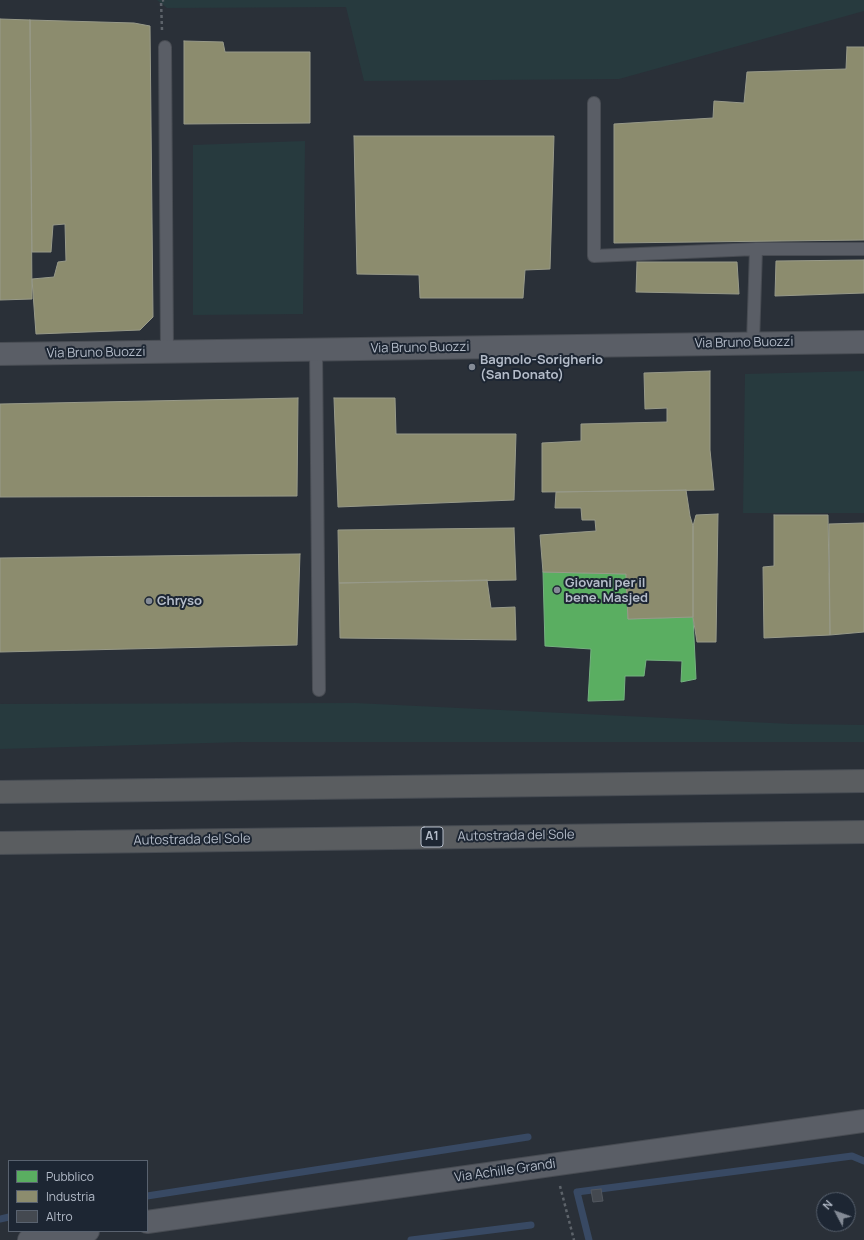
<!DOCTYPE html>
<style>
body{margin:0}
#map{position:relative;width:864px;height:1240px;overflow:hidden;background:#2a3038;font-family:Manrope,sans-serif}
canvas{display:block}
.legend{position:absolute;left:8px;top:1160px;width:140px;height:72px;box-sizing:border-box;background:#1d2633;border:1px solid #59626f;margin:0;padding:5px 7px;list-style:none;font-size:12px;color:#b4bcc9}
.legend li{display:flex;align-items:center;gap:8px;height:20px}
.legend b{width:20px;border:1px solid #59626f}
.north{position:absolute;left:816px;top:1192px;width:40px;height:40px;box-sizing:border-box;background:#1d2633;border:1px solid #59626f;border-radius:50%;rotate:311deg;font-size:11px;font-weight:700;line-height:16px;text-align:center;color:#b4bcc9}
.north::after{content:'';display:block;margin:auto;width:14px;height:18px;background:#848b96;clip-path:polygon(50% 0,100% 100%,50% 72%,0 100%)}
</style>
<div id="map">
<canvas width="864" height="1240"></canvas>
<ul class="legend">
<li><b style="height:11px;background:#5aae61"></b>Pubblico</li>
<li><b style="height:11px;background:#8c8c6e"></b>Industria</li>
<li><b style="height:11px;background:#444950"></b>Altro</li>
</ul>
<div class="north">N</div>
</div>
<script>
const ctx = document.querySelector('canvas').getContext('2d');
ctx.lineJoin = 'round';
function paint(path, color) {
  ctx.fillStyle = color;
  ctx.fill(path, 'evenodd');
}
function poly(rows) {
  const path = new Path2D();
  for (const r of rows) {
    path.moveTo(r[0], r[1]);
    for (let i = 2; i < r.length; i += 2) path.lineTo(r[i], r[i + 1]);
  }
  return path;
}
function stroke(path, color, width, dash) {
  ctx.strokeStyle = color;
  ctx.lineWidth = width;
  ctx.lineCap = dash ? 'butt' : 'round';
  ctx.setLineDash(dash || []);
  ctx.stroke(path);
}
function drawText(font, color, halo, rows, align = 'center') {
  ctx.font = font + ' Manrope,sans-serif';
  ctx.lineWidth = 4;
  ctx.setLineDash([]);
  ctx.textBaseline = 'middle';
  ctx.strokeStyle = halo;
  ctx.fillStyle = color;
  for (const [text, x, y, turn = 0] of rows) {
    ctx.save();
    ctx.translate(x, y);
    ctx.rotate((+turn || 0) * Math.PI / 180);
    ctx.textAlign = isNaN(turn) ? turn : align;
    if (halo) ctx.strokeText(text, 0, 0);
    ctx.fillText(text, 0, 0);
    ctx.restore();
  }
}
paint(poly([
 [157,0,864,0,864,11,619,79,364,81,346,7,167,8],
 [305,141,303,314,193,315,193,145],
 [864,371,864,513,743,513,745,374],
 [355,703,792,724,864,725,864,742,242,742,0,749,0,704]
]), '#273a3e');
const public = poly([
 [543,572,626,574,628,619,693,617,696,679,681,682,682,661,646,660,644,676,625,676,624,700,588,701,591,649,545,646,543,572]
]);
paint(public, '#5aae61');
stroke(public, '#75b280', 1);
const industry = poly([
 [0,19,30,20,32,299,0,300,0,19],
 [30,20,134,23,150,26,153,317,140,330,36,334,32,279,54,277,58,262,66,261,65,224,53,225,51,252,32,252,30,20],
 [184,41,223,42,225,52,310,52,310,123,184,124,184,41],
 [847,47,864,47,864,240,614,243,614,124,713,118,714,101,744,103,747,72,846,69,847,47],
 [354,136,554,136,550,269,525,270,523,298,420,298,419,275,357,274,354,136],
 [864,260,864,293,775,296,776,261,864,260],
 [637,262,737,262,739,294,636,292,637,262],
 [710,371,710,450,714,490,542,492,542,443,581,441,581,424,667,422,667,408,645,409,644,373,710,371],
 [298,398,297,496,0,497,0,404,298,398],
 [334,398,395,398,396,434,516,434,514,500,338,507,334,398],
 [686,490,690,516,693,526,693,617,628,619,626,574,543,572,540,535,596,531,595,520,582,520,581,508,555,508,556,492,686,490],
 [718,514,716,642,697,642,693,617,693,526,696,515,718,514],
 [774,515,828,515,830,635,764,638,763,567,774,566,774,515],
 [864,523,864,632,830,635,829,524,864,523],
 [514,528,516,580,339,583,338,530,514,528],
 [300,554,297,645,0,652,0,558,300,554],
 [487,580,491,608,515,607,516,640,340,638,339,583,487,580]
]);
paint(industry, '#8c8c6e');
stroke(industry, '#989a89', 1);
stroke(poly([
 [147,1196,528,1137],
 [0,1219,9,1217],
 [411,1240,531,1225],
 [589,1240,577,1192,852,1156,864,1161]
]), '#384963', 7);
const building = poly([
 [601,1189,603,1201,593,1202,591,1190,601,1189]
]);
paint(building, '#444950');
stroke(building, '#52575f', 1);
const service = poly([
 [165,47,167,352],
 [594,103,594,256,756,249,864,249],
 [753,343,756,249],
 [316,350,319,690]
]);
const minor = poly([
 [0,354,864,342]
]);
const tertiary = poly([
 [147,1222,864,1121],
 [29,1240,88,1231]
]);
const motorway = poly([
 [0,792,864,781],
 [0,843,864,832]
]);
stroke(service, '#484c53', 14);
stroke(minor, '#484c53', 24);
stroke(tertiary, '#484c53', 24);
stroke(motorway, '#474c53', 24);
stroke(poly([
 [162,30,161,1,164,0],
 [560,1186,574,1240]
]), '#5d636a', 2.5, [3, 3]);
stroke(service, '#5a5e66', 12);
stroke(minor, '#5a5e66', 22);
stroke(tertiary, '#5a5e66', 22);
stroke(motorway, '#5a5d60', 22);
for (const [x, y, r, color] of [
 [472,367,4,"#848b96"],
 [557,590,4,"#848b96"],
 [149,601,4,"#848b96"]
]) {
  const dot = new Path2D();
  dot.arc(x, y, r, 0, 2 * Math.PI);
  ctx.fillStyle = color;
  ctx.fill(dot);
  stroke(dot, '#1d2633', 1.5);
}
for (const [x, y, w] of [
 [432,837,22]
]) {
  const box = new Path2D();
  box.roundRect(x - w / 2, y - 10, w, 20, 3);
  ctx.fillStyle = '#1d2633';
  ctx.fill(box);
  stroke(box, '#b4bcc9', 1);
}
drawText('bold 12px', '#b4bcc9', null, [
 ["A1",432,837]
]);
drawText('13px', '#b4bcc9', '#1d2633', [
 ["Via Bruno Buozzi",744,343,-1],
 ["Via Bruno Buozzi",420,348,-1],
 ["Via Bruno Buozzi",96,353,-1],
 ["Autostrada del Sole",516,836,-1],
 ["Autostrada del Sole",192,840,-1],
 ["Via Achille Grandi",505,1171,-8]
]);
drawText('bold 13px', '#b4bcc9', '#1d2633', [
 ["Bagnolo-Sorigherio",480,360],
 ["(San Donato)",480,375],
 ["Giovani per il",565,583],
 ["bene. Masjed",565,598],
 ["Chryso",157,601]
], 'left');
</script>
